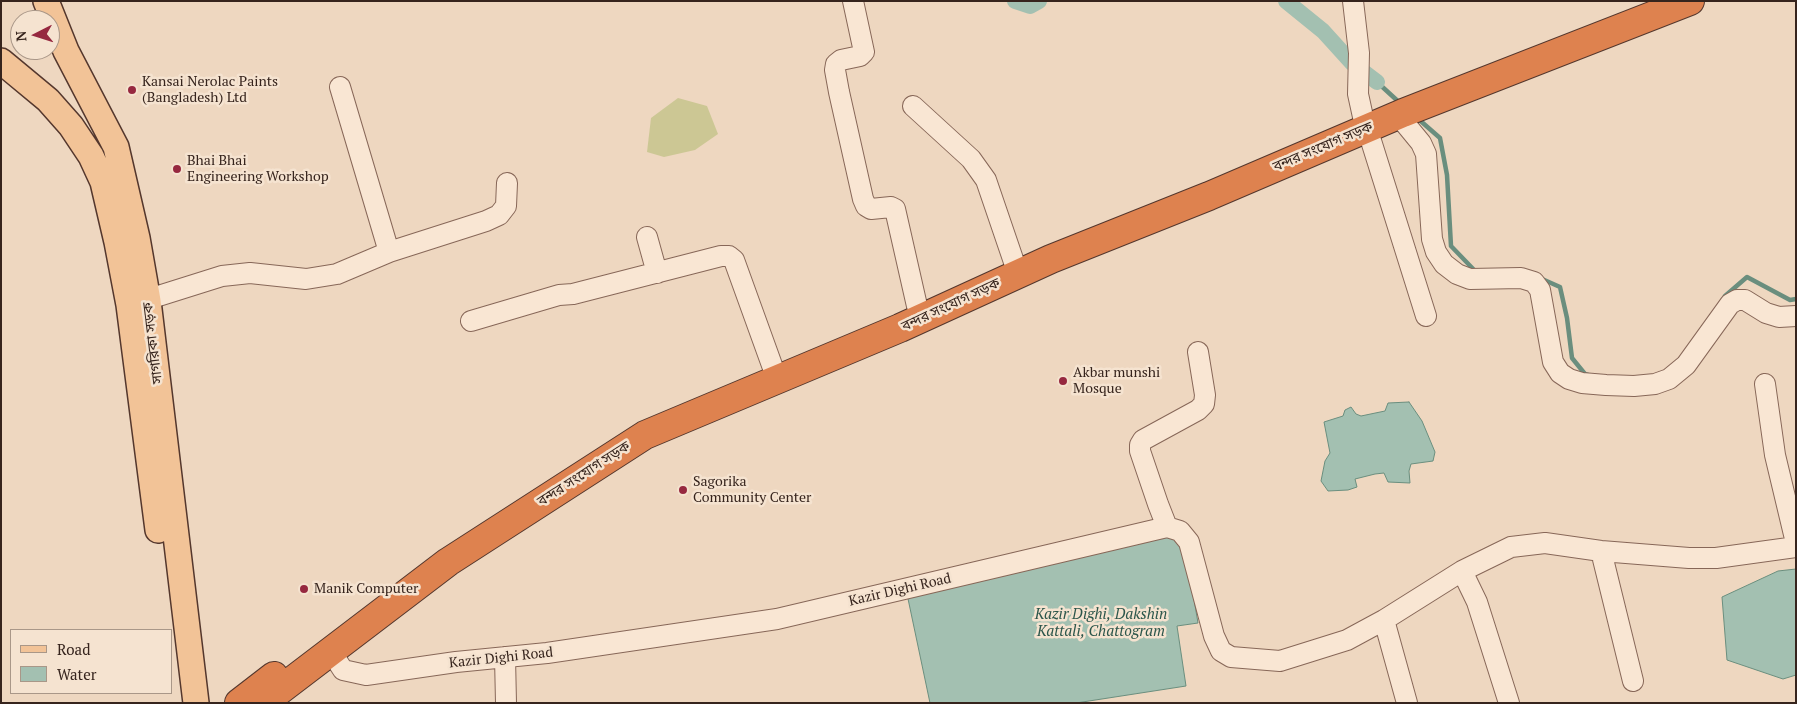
<!DOCTYPE html>
<meta charset="utf-8">
<style>
body{margin:0}
#map{position:relative;width:1797px;height:704px;overflow:hidden;background:#eed7c0;font-family:"PT Serif",serif}
canvas{display:block}
.frame{position:absolute;inset:0;border:2px solid #36241d;pointer-events:none}
.legend{position:absolute;left:10px;top:629px;width:162px;height:65px;box-sizing:border-box;background:#f5e3d0;border:1px solid #a99788;margin:0;padding:6px 9px;list-style:none;font-size:15px;color:#36241d}
.legend li{display:flex;align-items:center;gap:10px;height:25px}
.legend b{width:25px;border:1px solid #a99788}
.north{position:absolute;left:10px;top:10px;width:50px;height:50px;box-sizing:border-box;background:#f5e3d0;border:1px solid #a99788;border-radius:50%;rotate:265deg;font-size:14px;font-weight:700;line-height:20px;text-align:center;color:#36241d}
.north::after{content:'';display:block;margin:auto;width:18px;height:22px;background:#96283f;clip-path:polygon(50% 0,100% 100%,50% 72%,0 100%)}
</style>
<div id="map">
<canvas width="1797" height="704"></canvas>
<div class="frame"></div>
<ul class="legend">
<li><b style="height:6px;background:#f2c397"></b>Road</li>
<li><b style="height:14px;background:#a3c0b1"></b>Water</li>
</ul>
<div class="north">N</div>
</div>
<script>
const ctx = document.querySelector('canvas').getContext('2d');
ctx.lineJoin = 'round';
function paint(path, color) {
  ctx.fillStyle = color;
  ctx.fill(path, 'evenodd');
}
function poly(rows) {
  const path = new Path2D();
  for (const r of rows) {
    path.moveTo(r[0], r[1]);
    for (let i = 2; i < r.length; i += 2) path.lineTo(r[i], r[i + 1]);
  }
  return path;
}
function stroke(path, color, width, dash) {
  ctx.strokeStyle = color;
  ctx.lineWidth = width;
  ctx.lineCap = dash ? 'butt' : 'round';
  ctx.setLineDash(dash || []);
  ctx.stroke(path);
}
function drawText(font, color, halo, rows, align = 'center') {
  ctx.font = font + ' "PT Serif","Noto Sans Bengali",serif';
  ctx.lineWidth = 5;
  ctx.setLineDash([]);
  ctx.textBaseline = 'middle';
  ctx.strokeStyle = halo;
  ctx.fillStyle = color;
  for (const [text, x, y, turn = 0] of rows) {
    ctx.save();
    ctx.translate(x, y);
    ctx.rotate((+turn || 0) * Math.PI / 180);
    ctx.textAlign = isNaN(turn) ? turn : align;
    if (halo) ctx.strokeText(text, 0, 0);
    ctx.fillText(text, 0, 0);
    ctx.restore();
  }
}
paint(poly([
 [678,98,707,106,718,134,695,150,664,157,647,152,651,118]
]), '#ccc794');
const water = poly([
 [1409,402,1422,421,1435,452,1433,461,1411,464,1409,471,1410,483,1388,482,1384,473,1375,474,1355,479,1357,487,1348,490,1328,491,1321,481,1325,461,1330,453,1324,422,1343,416,1345,410,1351,407,1356,414,1361,416,1385,411,1388,403,1409,402],
 [1167,531,1185,546,1198,623,1177,626,1186,686,1076,703,930,703,907,594,1167,531],
 [1796,569,1796,675,1783,679,1727,660,1722,597,1778,571,1796,569]
]);
paint(water, '#a3c0b1');
stroke(water, '#6a8e7e', 1);
stroke(poly([
 [1377,82,1401,104],
 [1416,117,1440,138,1447,175,1451,246,1477,273],
 [1542,279,1560,287,1567,318,1572,358,1585,374,1588,375],
 [1725,296,1747,277,1790,300,1796,299]
]), '#6a8e7e', 4.5);
stroke(poly([
 [1015,1,1030,6,1039,1],
 [1286,1,1323,31,1352,63,1377,82]
]), '#a3c0b1', 16);
const minor = poly([
 [853,1,864,52,860,56,841,60,836,64,835,70,839,92,863,199,866,206,871,209,891,207,895,209,917,306],
 [1353,1,1359,53,1358,94,1363,117],
 [340,87,389,252],
 [913,106,971,159,986,180,1015,265],
 [1398,115,1421,143,1426,154,1432,239,1436,252,1444,264,1457,274,1470,279,1521,278,1534,282,1540,290,1553,362,1560,373,1569,379,1582,383,1606,385,1634,386,1655,384,1669,379,1686,365,1730,304,1737,300,1745,300,1766,313,1779,317,1796,316],
 [1367,128,1426,316],
 [647,237,657,273],
 [133,304,222,276,250,273,306,279,337,274,389,252,486,221,499,215,506,206,507,183],
 [471,321,559,295,573,294,721,256,729,256,734,260,773,368],
 [1765,384,1775,455,1796,543],
 [1167,527,1158,504,1140,451,1140,445,1143,440,1198,410,1204,404,1205,395,1198,352],
 [1601,551,1633,681],
 [1462,571,1477,602,1509,703],
 [1384,620,1407,703],
 [330,650,343,670,366,675,456,662,547,653,777,619,1167,527,1180,531,1189,542,1214,636,1221,651,1231,657,1280,661,1347,640,1384,620,1462,571,1511,547,1545,543,1601,551,1689,558,1716,558,1796,547],
 [505,657,506,703]
]);
const major = poly([
 [46,1,66,51,116,147,137,238,148,301,196,703],
 [1,61,48,100,71,126,91,156,103,182,117,242,129,305,158,530]
]);
const highway = poly([
 [239,703,274,676],
 [263,703,448,562,645,435,900,328,1051,259,1209,196,1403,113,1690,1]
]);
stroke(minor, '#876758', 22);
stroke(major, '#54372d', 28);
stroke(highway, '#54372d', 30);
stroke(minor, '#f9e6d3', 20);
stroke(major, '#f2c397', 25);
stroke(highway, '#de824f', 28);
for (const [x, y, r, color] of [
 [132,90,5,"#96283f"],
 [177,169,5,"#96283f"],
 [1063,381,5,"#96283f"],
 [683,490,5,"#96283f"],
 [304,589,5,"#96283f"]
]) {
  const dot = new Path2D();
  dot.arc(x, y, r, 0, 2 * Math.PI);
  ctx.fillStyle = color;
  ctx.fill(dot);
  stroke(dot, '#f5e3d0', 2);
}
drawText('14px', '#36241d', '#f5e3d0', [
 ["Kansai Nerolac Paints",142,82],
 ["(Bangladesh) Ltd",142,98],
 ["Bhai Bhai",187,161],
 ["Engineering Workshop",187,177],
 ["Akbar munshi",1073,373],
 ["Mosque",1073,389],
 ["Sagorika",693,482],
 ["Community Center",693,498],
 ["Manik Computer",314,589]
], 'left');
drawText('14px', '#36241d', '#f5e3d0', [
 ["বন্দর সংযোগ সড়ক",1323,147,-23],
 ["বন্দর সংযোগ সড়ক",951,305,-25],
 ["সাগরিকা সড়ক",153,343,-97],
 ["বন্দর সংযোগ সড়ক",584,474,-33],
 ["Kazir Dighi Road",900,590,-13],
 ["Kazir Dighi Road",501,658,-6]
]);
drawText('italic 15px', '#2c564b', '#f5e3d0', [
 ["Kazir Dighi, Dakshin",1101,615],
 ["Kattali, Chattogram",1101,632]
]);
</script>
